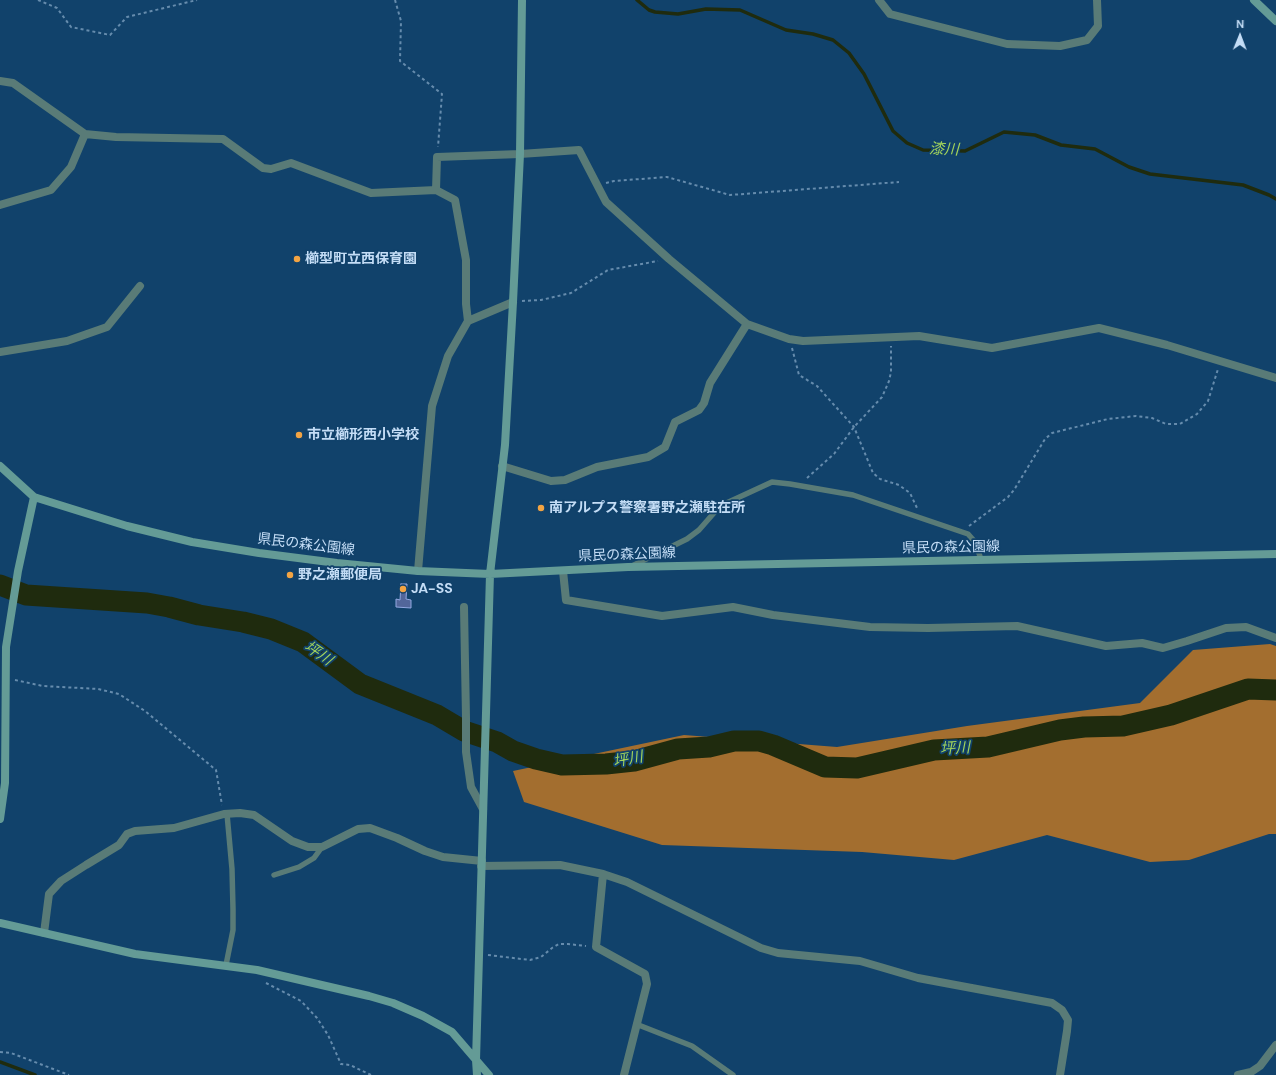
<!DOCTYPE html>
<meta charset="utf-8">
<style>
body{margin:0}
#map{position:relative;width:1276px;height:1075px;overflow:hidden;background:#11426b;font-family:"DM Sans",sans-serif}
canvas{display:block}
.north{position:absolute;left:1220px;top:16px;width:40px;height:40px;-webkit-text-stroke:3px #11426b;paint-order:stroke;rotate:1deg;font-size:11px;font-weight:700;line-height:16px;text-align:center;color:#c4ddf6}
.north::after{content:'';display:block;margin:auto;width:14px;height:18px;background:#c4ddf6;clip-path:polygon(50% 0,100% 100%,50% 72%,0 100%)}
</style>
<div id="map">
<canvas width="1276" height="1075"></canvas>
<div class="north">N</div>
</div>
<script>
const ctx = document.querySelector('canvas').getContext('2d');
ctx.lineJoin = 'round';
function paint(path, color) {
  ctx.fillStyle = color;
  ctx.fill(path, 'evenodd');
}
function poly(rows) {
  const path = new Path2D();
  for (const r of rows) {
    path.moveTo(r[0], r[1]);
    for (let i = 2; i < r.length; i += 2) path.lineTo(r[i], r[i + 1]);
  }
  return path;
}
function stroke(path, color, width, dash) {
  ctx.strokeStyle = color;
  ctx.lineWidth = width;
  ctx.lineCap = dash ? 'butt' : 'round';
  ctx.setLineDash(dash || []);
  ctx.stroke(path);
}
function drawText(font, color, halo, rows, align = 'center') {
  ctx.font = font + ' "DM Sans","Noto Sans JP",sans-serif';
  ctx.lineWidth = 3.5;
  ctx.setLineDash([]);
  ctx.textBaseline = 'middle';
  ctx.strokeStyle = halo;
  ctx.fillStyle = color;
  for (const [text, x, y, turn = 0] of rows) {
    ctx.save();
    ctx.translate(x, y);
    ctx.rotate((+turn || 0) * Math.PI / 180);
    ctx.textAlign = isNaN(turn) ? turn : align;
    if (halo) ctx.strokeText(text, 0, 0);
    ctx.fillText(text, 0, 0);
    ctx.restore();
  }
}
paint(poly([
 [1270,644,1276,646,1276,834,1269,834,1189,860,1150,862,1047,835,954,860,862,852,662,845,524,802,513,771,684,735,837,747,967,726,1140,703,1193,650]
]), '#a36e2f');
stroke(poly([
 [637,0,649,10,655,12,678,14,706,9,740,10,786,30,813,34,833,40,849,53,864,74,893,131,907,143,923,150,965,151,1004,132,1035,135,1061,145,1095,149,1129,167,1150,174,1243,185,1269,195,1276,199],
 [0,1062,35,1075]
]), '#1f2b0e', 3.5);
stroke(poly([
 [0,585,26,595,147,603,169,607,199,615,243,622,271,629,303,642,360,684,437,715,464,731,497,742,513,751,536,759,562,765,606,764,634,761,678,749,709,747,734,741,759,741,773,745,825,767,857,768,934,750,988,747,1060,730,1084,727,1123,726,1171,715,1248,689,1276,690]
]), '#1f2b0e', 21);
const building = poly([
 [401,584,407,584,406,599,411,600,411,608,396,607,396,599,400,600,401,584]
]);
paint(building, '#52669a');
stroke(building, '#92a8e1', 1);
stroke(poly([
 [38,0,57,8,71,27,110,35,127,17,197,0],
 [395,0,401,21,400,61,442,94,438,147],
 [606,183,614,181,667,177,730,195,899,182],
 [522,301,541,300,571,293,608,270,658,261],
 [792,348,799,375,817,386,854,427,873,473,880,479,899,485,910,493,917,508],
 [807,478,834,454,854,427,882,397,889,381,891,372,891,346],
 [969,526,1008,497,1014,490,1045,439,1052,433,1108,419,1136,416,1152,418,1166,424,1180,424,1197,414,1208,401,1218,369],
 [15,680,43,686,98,689,119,694,145,711,216,770,222,805],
 [488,955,530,960,541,957,552,948,559,944,568,944,586,946],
 [266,983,301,1001,317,1018,328,1035,341,1064,350,1065,371,1075],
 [0,1052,11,1053,69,1075]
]), '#668cad', 2, [3, 3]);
stroke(poly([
 [632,566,687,539,699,530,720,506,772,482,790,484,853,495,968,534,976,543,981,560],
 [274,875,299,867,314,858,322,847],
 [226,965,233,930,233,909,232,869,227,814],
 [636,1024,692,1046,733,1075]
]), '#597b77', 5.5);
stroke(poly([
 [879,0,890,14,1007,44,1060,46,1087,40,1098,26,1097,0],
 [0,81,13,83,85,134,116,137,223,139,263,168,271,169,291,163,371,193,436,190,455,200,466,260,466,304,468,321],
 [436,190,437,157,520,154,579,150,606,202,669,259,747,324,789,339,803,341,919,336,992,348,1099,328,1167,345,1276,378],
 [0,205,51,190,71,167,85,134],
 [0,352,67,341,107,327,140,286],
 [502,466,551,481,565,480,597,467,648,457,665,447,675,422,699,410,704,403,710,383,747,324],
 [418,571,432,406,448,356,468,321,513,302],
 [563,571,566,600,662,616,733,607,773,615,870,627,928,628,1017,626,1106,646,1142,643,1163,648,1187,641,1226,628,1246,627,1276,638],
 [464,607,466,718,466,752,471,787,483,809],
 [481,866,560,865,603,874,627,882,761,948,778,953,860,961,918,978,1052,1003,1062,1010,1068,1020,1067,1031,1060,1075],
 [603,874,596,947,645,974,647,984,624,1075],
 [44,933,49,894,61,881,86,865,119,845,127,834,135,831,174,828,224,814,240,813,254,815,292,841,308,847,322,847,358,829,370,828,397,838,425,851,443,857,482,861],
 [1238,1075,1251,1072,1260,1066,1276,1045]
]), '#597b77', 8);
stroke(poly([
 [1254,0,1276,21],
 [0,466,34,497,127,526,192,542,259,553,337,563,418,571,490,574,628,567,1276,554],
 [0,819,5,783,6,647,18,571,34,497],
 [0,923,135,954,257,970,369,996,393,1003,423,1016,452,1032,489,1075],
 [477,1075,476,1060,490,574,505,445,513,302,520,154,522,0]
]), '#649b96', 8);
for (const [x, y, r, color] of [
 [297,259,4,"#f3a443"],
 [299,435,4,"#f3a443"],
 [541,508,4,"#f3a443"],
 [290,575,4,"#f3a443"],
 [403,589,4,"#f3a443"]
]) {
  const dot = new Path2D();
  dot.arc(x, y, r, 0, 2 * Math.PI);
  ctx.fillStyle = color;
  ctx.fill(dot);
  stroke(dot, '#11426b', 1.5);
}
drawText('bold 14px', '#c4ddf6', '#11426b', [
 ["櫛型町立西保育園",305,259],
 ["市立櫛形西小学校",307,435],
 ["南アルプス警察署野之瀬駐在所",549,508],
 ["野之瀬郵便局",298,575],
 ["JA-SS",411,589]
], 'left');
drawText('14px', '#c4ddf6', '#11426b', [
 ["県民の森公園線",306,545,7],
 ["県民の森公園線",951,548,-1],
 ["県民の森公園線",627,555,-2]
]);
drawText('italic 15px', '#a3d45b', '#11426b', [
 ["漆川",944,150,2],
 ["坪川",318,654,34],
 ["坪川",955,749,-3],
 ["坪川",628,760,-10]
]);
</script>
